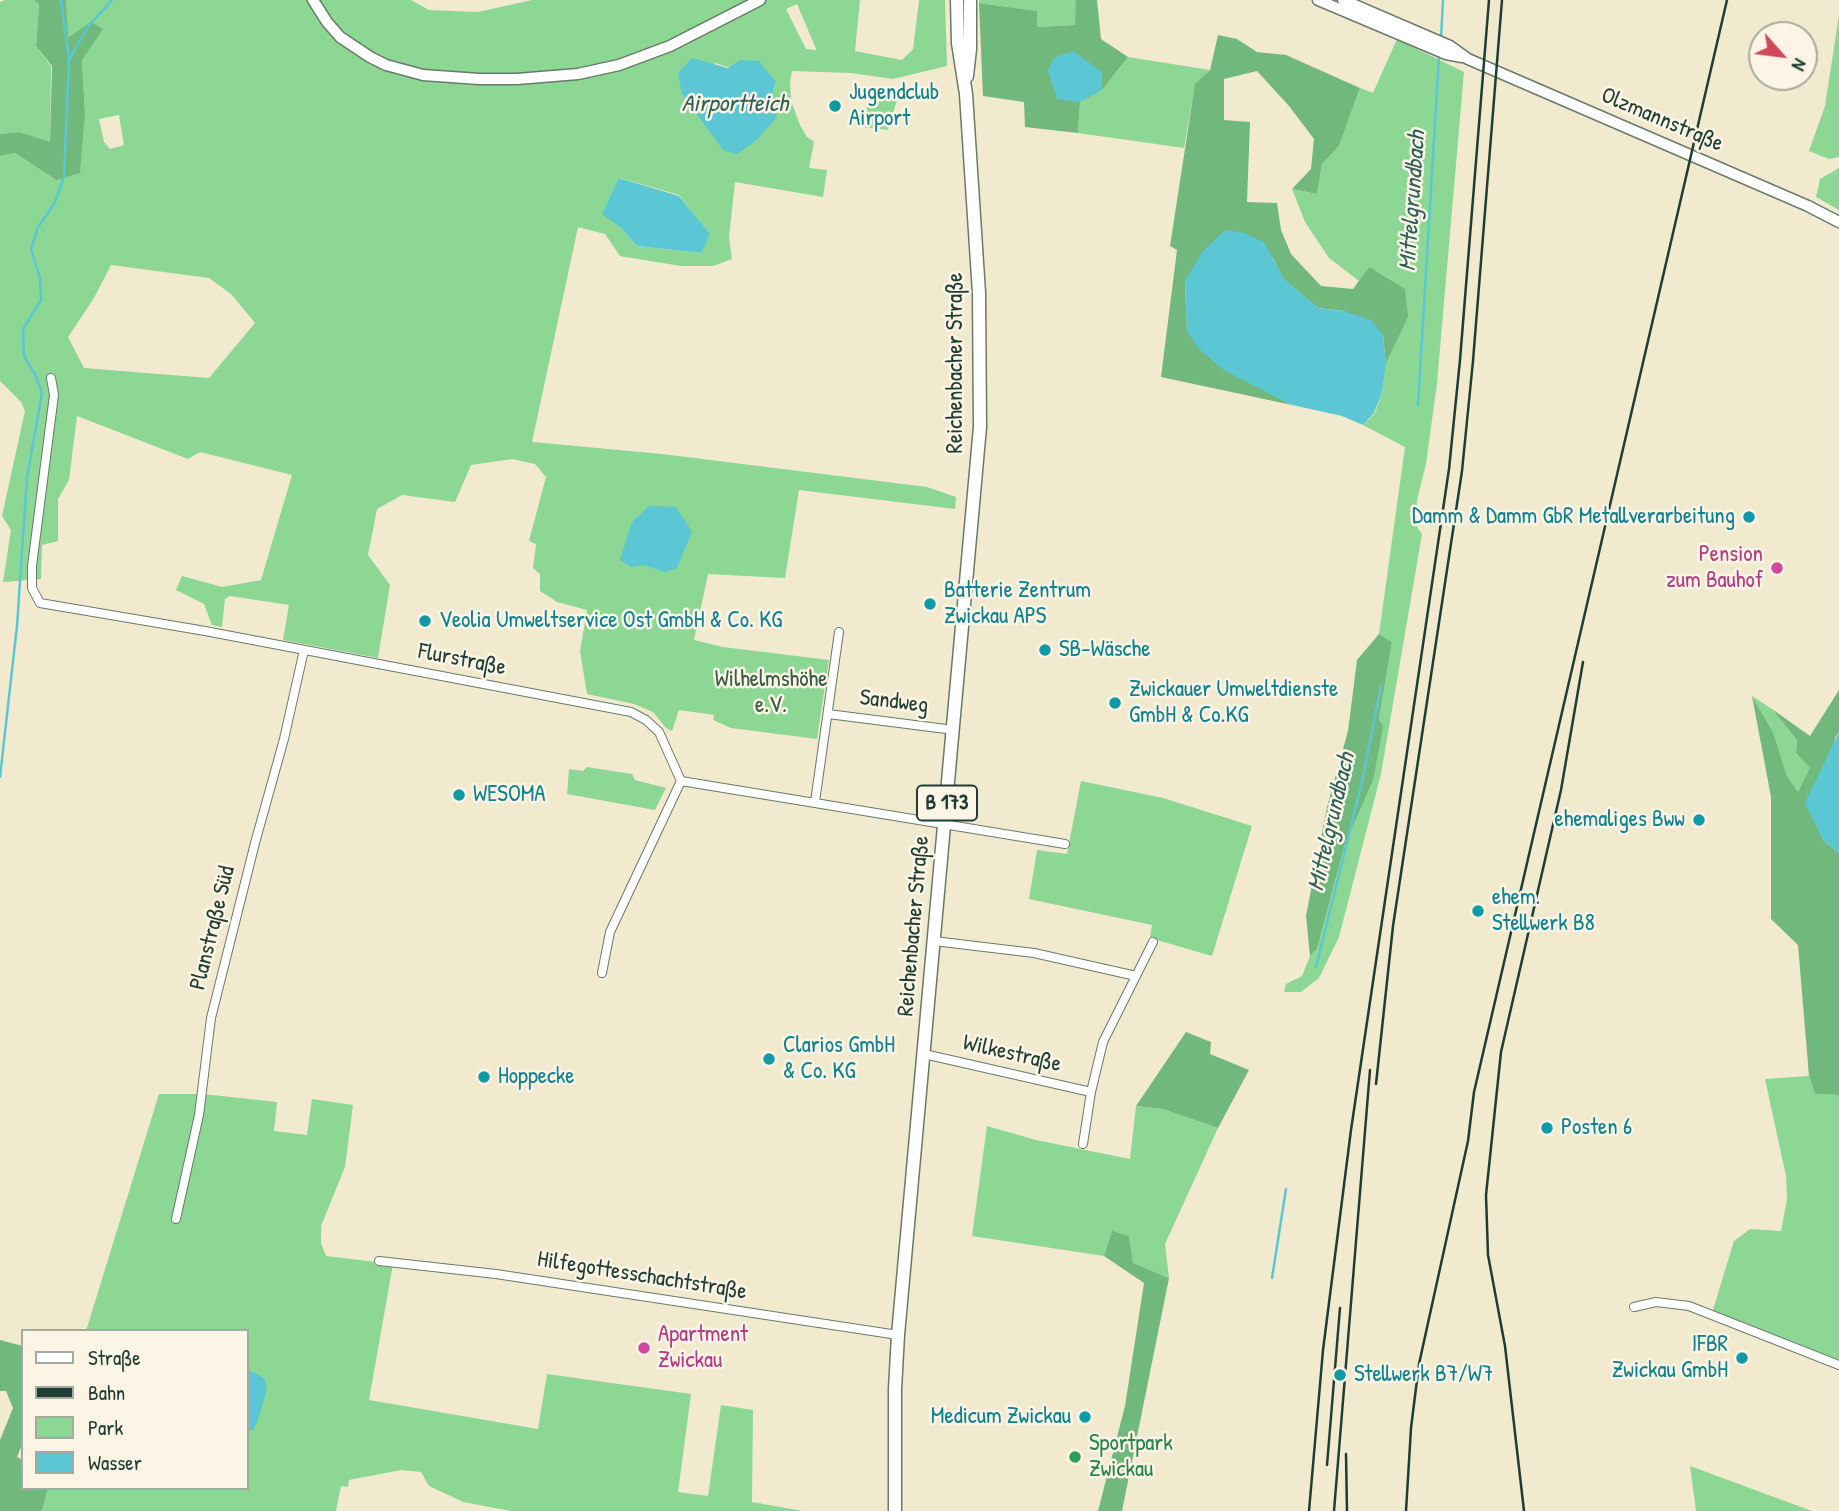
<!DOCTYPE html>
<meta charset="utf-8">
<style>
body{margin:0}
#map{position:relative;width:1839px;height:1511px;overflow:hidden;background:#f2eacf;font-family:"Patrick Hand",sans-serif}
canvas{display:block}
.legend{position:absolute;left:21px;top:1329px;width:228px;height:161px;box-sizing:border-box;background:#fcf5e5;border:2px solid #a4ab9e;margin:0;padding:9px 12px;list-style:none;font-size:21px;color:#1f3d34}
.legend li{display:flex;align-items:center;gap:14px;height:35px}
.legend b{width:35px;border:2px solid #a4ab9e}
.north{position:absolute;left:1748px;top:21px;width:70px;height:70px;box-sizing:border-box;background:#fcf5e5;border:2px solid #a4ab9e;border-radius:50%;rotate:118deg;font-size:19px;font-weight:700;line-height:28px;text-align:center;color:#1f3d34}
.north::after{content:'';display:block;margin:auto;width:24px;height:32px;background:#d1495b;clip-path:polygon(50% 0,100% 100%,50% 72%,0 100%)}
</style>
<div id="map">
<canvas width="1839" height="1511"></canvas>
<ul class="legend">
<li><b style="height:9px;background:#fff"></b>Straße</li>
<li><b style="height:9px;background:#1f3d34"></b>Bahn</li>
<li><b style="height:19px;background:#8cd793"></b>Park</li>
<li><b style="height:19px;background:#5bc7d4"></b>Wasser</li>
</ul>
<div class="north">N</div>
</div>
<script>
const ctx = document.querySelector('canvas').getContext('2d');
ctx.lineJoin = 'round';
function paint(path, color) {
  ctx.fillStyle = color;
  ctx.fill(path, 'evenodd');
}
function poly(rows) {
  const path = new Path2D();
  for (const r of rows) {
    path.moveTo(r[0], r[1]);
    for (let i = 2; i < r.length; i += 2) path.lineTo(r[i], r[i + 1]);
  }
  return path;
}
function stroke(path, color, width, dash) {
  ctx.strokeStyle = color;
  ctx.lineWidth = width;
  ctx.lineCap = dash ? 'butt' : 'round';
  ctx.setLineDash(dash || []);
  ctx.stroke(path);
}
function drawText(font, color, halo, rows, align = 'center') {
  ctx.font = font + ' "Patrick Hand",sans-serif';
  ctx.lineWidth = 5;
  ctx.setLineDash([]);
  ctx.textBaseline = 'middle';
  ctx.strokeStyle = halo;
  ctx.fillStyle = color;
  for (const [text, x, y, turn = 0] of rows) {
    ctx.save();
    ctx.translate(x, y);
    ctx.rotate((+turn || 0) * Math.PI / 180);
    ctx.textAlign = isNaN(turn) ? turn : align;
    if (halo) ctx.strokeText(text, 0, 0);
    ctx.fillText(text, 0, 0);
    ctx.restore();
  }
}
paint(poly([
 [5,0,34,0,39,3,36,46,51,66,50,143,19,132,0,134,0,2],
 [66,0,411,0,429,10,478,12,532,0,860,0,855,51,902,60,913,49,919,0,945,0,947,66,893,79,851,73,792,71,790,82,791,101,800,125,807,137,814,142,809,168,827,170,823,197,735,182,729,237,732,259,713,266,681,266,620,256,605,234,578,227,532,442,662,454,927,487,956,497,955,509,799,490,785,578,708,574,694,640,723,647,829,660,817,739,731,728,713,720,714,715,679,710,672,731,666,728,653,712,634,704,587,694,580,651,587,610,557,602,540,591,540,574,533,568,536,544,529,541,546,477,535,464,512,459,471,465,455,502,402,495,377,509,368,555,390,585,378,658,283,640,289,605,230,596,225,599,222,627,212,625,204,604,176,590,182,576,222,587,261,580,292,475,200,452,188,459,77,416,69,480,58,499,58,541,42,545,41,579,3,582,11,530,2,516,25,411,21,402,0,381,0,156,15,153,56,180,85,113,82,60,67,38],
 [797,4,816,49,816,50,806,49,786,9],
 [715,63,776,82,770,101,704,121,682,94],
 [119,115,124,145,110,149,104,142,99,119],
 [620,178,679,195,709,234,702,253,637,246,620,227,603,213],
 [111,265,209,278,231,294,255,323,209,378,84,368,68,337,94,298],
 [979,0,1076,0,1076,25,1037,27,1036,11,979,3],
 [1839,15,1839,157,1829,159,1809,151,1825,106],
 [1397,39,1464,72,1437,383,1426,464,1417,500,1415,524,1422,534,1381,774,1339,937,1319,978,1301,992,1284,992,1286,984,1302,976,1310,956,1317,949,1345,844,1373,781,1379,719,1392,642,1379,634,1405,447,1363,425,1375,413,1382,393,1386,364,1408,317,1369,267,1359,281,1329,258,1305,222,1292,189,1317,194,1322,164,1339,146,1360,88,1373,93],
 [1128,57,1210,70,1195,85,1184,148,1078,133,1080,102,1102,90],
 [870,96,897,100,888,130,863,127],
 [1839,168,1839,210,1816,197,1820,179],
 [1752,696,1772,709,1797,740,1796,753,1811,768,1798,792,1787,776,1773,732],
 [587,767,632,774,635,780,666,788,655,810,567,794,569,769,583,771],
 [1081,781,1163,798,1252,826,1212,956,1150,938,1152,925,1029,899,1037,850,1067,854],
 [1809,1076,1815,1094,1839,1095,1839,1360,1776,1340,1712,1313,1734,1241,1750,1229,1781,1231,1787,1199,1786,1176,1765,1079],
 [159,1094,203,1094,277,1102,274,1131,307,1135,312,1099,353,1105,345,1167,321,1226,321,1243,326,1256,393,1264,369,1400,538,1429,547,1374,691,1394,678,1492,708,1496,721,1405,753,1410,752,1502,803,1511,511,1511,463,1502,429,1486,421,1472,401,1470,349,1480,348,1487,341,1486,336,1511,42,1511,48,1488,247,1488,247,1331,86,1331],
 [1136,1106,1163,1109,1218,1128,1165,1244,1169,1278,1133,1263,1129,1236,1112,1232,1104,1256,972,1236,987,1126,1036,1140,1130,1159],
 [1690,1466,1812,1511,1696,1511]
]), '#8cd793');
paint(poly([
 [34,0,66,0,68,38,91,22,103,29,82,60,85,113,80,173,56,180,15,153,0,156,0,134,19,132,50,142,52,66,36,46,39,4],
 [1076,0,1097,0,1101,39,1128,57,1102,90,1080,102,1078,133,1025,127,1024,102,983,96,979,3,1037,11,1037,27,1075,25],
 [1218,35,1237,39,1257,52,1286,55,1360,88,1339,146,1322,164,1317,194,1292,189,1311,169,1314,139,1289,106,1257,71,1224,79,1224,120,1250,122,1247,202,1277,203,1281,230,1291,254,1321,286,1353,289,1369,267,1405,289,1408,317,1386,364,1383,335,1344,311,1318,308,1283,279,1273,258,1185,281,1187,331,1251,383,1292,405,1161,377,1177,250,1170,246,1195,84,1210,70],
 [1379,634,1392,642,1379,719,1383,726,1373,781,1345,844,1317,949,1310,956,1306,916,1327,807,1348,731,1357,660],
 [1839,690,1839,732,1835,738,1823,840,1839,853,1839,1095,1815,1094,1809,1076,1798,945,1771,919,1771,797,1752,696,1773,732,1787,776,1798,792,1810,768,1796,753,1797,740,1772,709,1810,736],
 [1186,1032,1211,1042,1210,1054,1249,1070,1218,1128,1163,1109,1136,1106],
 [1112,1231,1129,1236,1133,1263,1169,1278,1122,1511,1098,1511,1125,1406,1144,1283,1104,1256],
 [0,1340,23,1346,23,1442,17,1457,23,1460,23,1488,48,1488,42,1511,0,1511,0,1440,13,1408,6,1391,0,1391]
]), '#71b87d');
paint(poly([
 [1073,51,1102,72,1102,90,1080,102,1057,99,1048,70,1054,58],
 [692,58,728,68,740,60,759,61,776,82,770,101,777,117,756,141,737,154,724,151,682,94,678,73],
 [619,178,679,196,710,234,702,253,637,246,620,227,602,214],
 [1225,230,1244,233,1264,242,1284,279,1318,308,1344,311,1371,320,1383,335,1386,364,1382,393,1374,413,1363,425,1342,416,1292,405,1224,370,1200,350,1187,331,1185,281,1203,251],
 [649,506,676,507,692,532,677,568,665,572,643,565,632,567,620,560,632,522],
 [1839,732,1839,853,1823,840,1805,803],
 [247,1369,264,1378,267,1389,257,1423,253,1430,247,1431]
]), '#5bc7d4');
stroke(poly([
 [61,0,69,59],
 [1441,39,1443,0],
 [1418,405,1439,56],
 [0,777,17,626,27,478,42,393,35,374,24,356,23,329,41,300,40,278,31,249,38,227,54,204,64,177,69,60,87,28,112,0],
 [1316,967,1362,782,1381,686],
 [1272,1278,1286,1189]
]), '#5bc7d4', 2.5);
const street = poly([
 [51,378,54,395,32,566,32,588,40,603,205,631,631,712,646,720,659,732,681,781,1065,844],
 [828,714,954,730],
 [815,802,839,632],
 [934,941,1034,953,1136,976],
 [602,973,610,932,681,781],
 [924,1054,1091,1092],
 [1083,1144,1091,1092,1103,1042,1153,942],
 [176,1219,199,1115,211,1018,255,843,284,739,304,650],
 [379,1261,496,1274,898,1335],
 [1634,1307,1656,1302,1689,1306,1839,1365]
]);
const secondary = poly([
 [313,0,327,22,340,37,370,57,386,65,423,75,479,79,517,79,578,74,619,65,670,46,760,0],
 [1318,0,1446,54,1462,57],
 [1343,0,1450,46,1468,59,1808,206,1839,222]
]);
const primary = poly([
 [967,76,970,49,970,0],
 [895,1511,895,1389,898,1335,980,427,979,293,966,94,958,43,957,0]
]);
stroke(street, '#697a6a', 10);
stroke(secondary, '#697a6a', 13);
stroke(primary, '#697a6a', 15);
stroke(street, '#fff', 8);
stroke(secondary, '#fff', 10);
stroke(primary, '#fff', 12);
stroke(poly([
 [1376,1084,1393,926,1462,471,1473,361,1502,0],
 [1346,1454,1347,1511],
 [1327,1465,1340,1308],
 [1309,1511,1323,1350,1351,1130,1449,469,1460,360,1489,0],
 [1334,1511,1370,1070],
 [1406,1511,1411,1428,1419,1364,1468,1141,1474,1092,1727,0],
 [1524,1511,1505,1346,1488,1255,1486,1195,1501,1052,1561,790,1583,662]
]), '#1f3d34', 2.5);
for (const [x, y, r, color] of [
 [835,106,7,"#0f9aa8"],
 [1749,517,7,"#0f9aa8"],
 [1777,568,7,"#d1479c"],
 [930,604,7,"#0f9aa8"],
 [425,621,7,"#0f9aa8"],
 [1045,650,7,"#0f9aa8"],
 [1115,703,7,"#0f9aa8"],
 [459,795,7,"#0f9aa8"],
 [1699,820,7,"#0f9aa8"],
 [1478,911,7,"#0f9aa8"],
 [769,1059,7,"#0f9aa8"],
 [484,1077,7,"#0f9aa8"],
 [1547,1128,7,"#0f9aa8"],
 [644,1348,7,"#d1479c"],
 [1742,1358,7,"#0f9aa8"],
 [1340,1375,7,"#0f9aa8"],
 [1085,1417,7,"#0f9aa8"],
 [1075,1457,7,"#2e9e5b"]
]) {
  const dot = new Path2D();
  dot.arc(x, y, r, 0, 2 * Math.PI);
  ctx.fillStyle = color;
  ctx.fill(dot);
  stroke(dot, '#fcf5e5', 2.5);
}
for (const [x, y, w] of [
 [947,803,60]
]) {
  const box = new Path2D();
  box.roundRect(x - w / 2, y - 17.5, w, 35, 5);
  ctx.fillStyle = '#fcf5e5';
  ctx.fill(box);
  stroke(box, '#1f3d34', 2);
}
drawText('bold 21px', '#1f3d34', null, [
 ["B 173",947,803]
]);
drawText('23px', '#0d838f', '#fcf5e5', [
 ["Jugendclub",849,93],
 ["Airport",849,119],
 ["Damm & Damm GbR Metallverarbeitung",1735,517,"right"],
 ["Batterie Zentrum",944,591],
 ["Zwickau APS",944,617],
 ["Veolia Umweltservice Ost GmbH & Co. KG",439,621],
 ["SB-Wäsche",1059,650],
 ["Zwickauer Umweltdienste",1129,690],
 ["GmbH & Co.KG",1129,716],
 ["WESOMA",473,795],
 ["ehemaliges Bww",1685,820,"right"],
 ["ehem.",1492,898],
 ["Stellwerk B8",1492,924],
 ["Clarios GmbH",783,1046],
 ["& Co. KG",783,1072],
 ["Hoppecke",498,1077],
 ["Posten 6",1561,1128],
 ["IFBR",1728,1345,"right"],
 ["Zwickau GmbH",1728,1371,"right"],
 ["Stellwerk B7/W7",1354,1375],
 ["Medicum Zwickau",1071,1417,"right"]
], 'left');
drawText('23px', '#1f3d34', '#fcf5e5', [
 ["Olzmannstraße",1662,120,23],
 ["Reichenbacher Straße",956,363,-90],
 ["Flurstraße",462,660,11],
 ["Sandweg",894,702,7],
 ["Reichenbacher Straße",914,926,-85],
 ["Planstraße Süd",213,928,-76],
 ["Wilkestraße",1012,1054,13],
 ["Hilfegottesschachtstraße",642,1276,9]
]);
drawText('23px', '#b23c85', '#fcf5e5', [
 ["Pension",1763,555],
 ["zum Bauhof",1763,581],
 ["Apartment",658,1335,"left"],
 ["Zwickau",658,1361,"left"]
], 'right');
drawText('23px', '#355c47', '#fcf5e5', [
 ["Wilhelmshöhe",771,680],
 ["e.V.",771,706]
]);
drawText('23px', '#27864d', '#fcf5e5', [
 ["Sportpark",1089,1444],
 ["Zwickau",1089,1470]
], 'left');
drawText('italic 24px', '#2e605c', '#fcf5e5', [
 ["Airportteich",735,105],
 ["Mittelgrundbach",1413,201,-86],
 ["Mittelgrundbach",1332,822,-77]
]);
</script>
